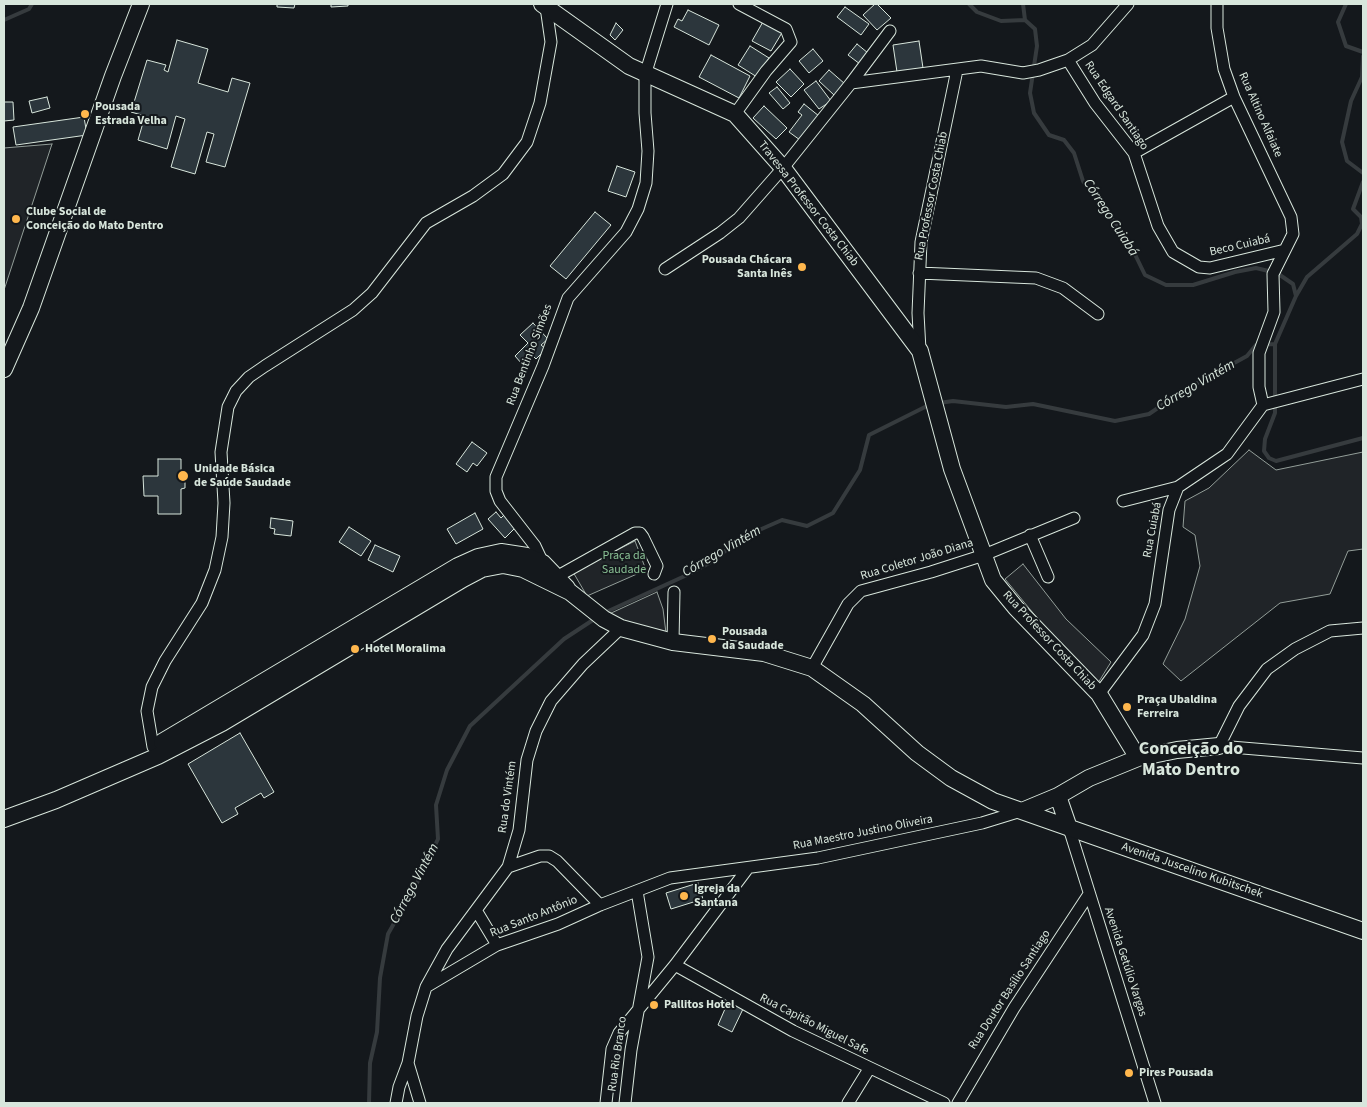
<!DOCTYPE html>
<meta charset="utf-8">
<style>
body{margin:0}
#map{position:relative;width:1367px;height:1107px;overflow:hidden;background:#14181c;font-family:"Source Sans 3",sans-serif}
canvas{display:block}
.frame{position:absolute;inset:0;border:5px solid #d8e6dc;pointer-events:none}
</style>
<div id="map">
<canvas width="1367" height="1107"></canvas>
<div class="frame"></div>
</div>
<script>
const ctx = document.querySelector('canvas').getContext('2d');
ctx.lineJoin = 'round';
function paint(path, color) {
  ctx.fillStyle = color;
  ctx.fill(path, 'evenodd');
}
function poly(rows) {
  const path = new Path2D();
  for (const r of rows) {
    path.moveTo(r[0], r[1]);
    for (let i = 2; i < r.length; i += 2) path.lineTo(r[i], r[i + 1]);
  }
  return path;
}
function stroke(path, color, width, dash) {
  ctx.strokeStyle = color;
  ctx.lineWidth = width;
  ctx.lineCap = dash ? 'butt' : 'round';
  ctx.setLineDash(dash || []);
  ctx.stroke(path);
}
function drawText(font, color, halo, rows, align = 'center') {
  ctx.font = font + ' "Source Sans 3",sans-serif';
  ctx.lineWidth = 4;
  ctx.setLineDash([]);
  ctx.textBaseline = 'middle';
  ctx.strokeStyle = halo;
  ctx.fillStyle = color;
  for (const [text, x, y, turn = 0] of rows) {
    ctx.save();
    ctx.translate(x, y);
    ctx.rotate((+turn || 0) * Math.PI / 180);
    ctx.textAlign = isNaN(turn) ? turn : align;
    if (halo) ctx.strokeText(text, 0, 0);
    ctx.fillText(text, 0, 0);
    ctx.restore();
  }
}
const green = poly([
 [52,144,4,290,4,148,52,144],
 [1249,450,1276,470,1363,452,1363,549,1348,551,1330,594,1280,603,1181,681,1163,664,1185,619,1200,566,1195,535,1183,527,1185,501,1209,488,1249,450],
 [635,541,646,570,587,596,573,572,635,541],
 [1023,564,1066,619,1111,662,1098,683,1052,636,1005,579,1023,564],
 [657,592,663,609,666,633,625,622,609,614,657,592]
]);
paint(green, '#202428');
stroke(green, '#939e99', 1);
stroke(poly([
 [969,4,977,12,1001,21,1025,20,1035,29,1037,46,1030,93,1034,113,1049,135,1064,140,1074,153,1083,181,1128,240,1145,275,1166,285,1193,285,1235,272,1256,268,1277,273,1293,284,1296,296,1275,344,1275,413,1265,439,1264,451,1269,458,1276,461,1363,438],
 [1023,4,1025,20],
 [1346,4,1338,22,1346,46,1363,52],
 [4,20,29,9,32,4],
 [1363,56,1362,77,1351,101,1342,142,1347,161,1363,173],
 [1296,296,1307,277,1357,234,1362,224,1361,217,1353,209,1363,182],
 [939,403,953,401,1006,407,1033,404,1115,421,1149,414,1183,391,1247,356,1256,345,1275,344],
 [604,613,687,575,713,561,741,538,782,520,807,526,833,513,860,470,869,435,929,405],
 [369,1103,370,1063,377,1032,380,978,388,934,419,879,438,839,436,805,447,770,470,726,564,639,596,618]
]), '#363b3e', 4);
const building = poly([
 [277,4,295,4,294,8,277,7,277,4],
 [331,4,348,4,348,6,331,7,331,4],
 [875,4,877,4,891,18,877,30,863,15,875,4],
 [845,7,869,24,861,35,837,17,845,7],
 [688,10,719,25,709,45,674,27,678,19,682,21,688,10],
 [764,20,783,31,771,51,752,41,764,20],
 [616,23,623,30,615,40,610,35,616,23],
 [177,40,208,49,198,83,228,92,232,78,250,83,225,167,206,162,214,134,207,132,195,174,171,167,185,119,176,116,167,149,138,140,145,116,131,112,147,60,166,65,164,70,168,72,177,40],
 [919,41,923,68,897,72,893,45,919,41],
 [857,44,868,53,860,64,848,55,857,44],
 [750,46,769,58,757,77,738,65,750,46],
 [813,49,823,61,809,73,799,61,813,49],
 [711,55,750,76,739,98,699,77,711,55],
 [790,69,804,84,791,97,776,82,790,69],
 [829,70,845,84,834,95,819,81,829,70],
 [816,81,831,101,819,109,804,90,816,81],
 [777,87,790,103,783,109,769,93,777,87],
 [47,97,50,108,32,113,29,101,47,97],
 [4,102,13,102,14,120,4,121,4,102],
 [804,104,819,116,800,140,789,132,802,115,798,112,804,104],
 [764,106,787,128,776,139,753,118,764,106],
 [84,117,87,135,16,145,13,127,84,117],
 [617,166,635,172,626,197,608,191,617,166],
 [595,212,611,225,566,279,550,266,595,212],
 [533,323,548,339,541,345,546,349,536,359,532,355,522,364,515,356,528,343,520,335,533,323],
 [472,442,487,453,477,466,473,463,467,472,456,464,472,442],
 [158,459,181,459,181,477,185,476,185,488,181,489,181,514,158,514,158,496,144,496,143,476,158,476,158,459],
 [496,512,501,518,505,514,516,527,505,538,488,519,496,512],
 [475,513,483,529,456,544,447,529,475,513],
 [271,518,293,521,291,536,274,534,275,529,270,528,271,518],
 [349,527,371,541,361,556,339,542,349,527],
 [375,545,400,556,393,572,368,560,375,545],
 [240,733,274,792,264,798,261,793,235,808,238,814,222,823,188,764,240,733],
 [698,883,703,899,671,909,666,893,698,883],
 [728,1002,743,1009,732,1032,718,1025,728,1002]
]);
paint(building, '#2c363c');
stroke(building, '#d8e6dc', 1);
const street = poly([
 [1068,60,1095,103,1134,153,1158,226,1173,252,1199,267,1210,268,1285,250,1293,234,1291,217,1234,97,1224,69,1217,28,1217,4],
 [851,83,890,31],
 [735,114,766,71,791,42,786,29,739,4],
 [1134,153,1234,97],
 [665,269,720,233,739,218,783,168,851,83,981,66,1023,73,1039,70,1068,60,1092,45,1128,4],
 [919,273,1036,278,1063,288,1098,314],
 [920,350,918,313,921,242,957,70],
 [1263,405,1259,387,1259,353,1274,312,1273,274,1285,250],
 [1123,501,1178,487],
 [1030,535,1048,577],
 [543,563,535,546,500,501,496,491,496,477,543,366,568,298,626,232,638,209,646,183,648,151,645,113,645,75,667,4],
 [551,580,635,533,640,533,643,537,657,566,654,574],
 [1363,628,1330,631,1295,649,1267,669,1239,706,1219,746,1363,758],
 [673,642,674,592],
 [812,668,848,604,861,591,931,572,984,555,1074,518],
 [1099,694,1143,635,1155,604,1169,510,1178,487,1227,454,1263,405,1363,379],
 [153,747,147,711,152,687,165,661,202,603,215,570,222,537,224,503,221,452,228,407,236,391,249,377,265,366,353,310,372,293,426,223,473,196,503,174,527,142,540,103,551,42,546,7],
 [1069,828,1155,1103],
 [508,867,540,856,549,856,557,861,600,905],
 [476,910,497,945],
 [675,965,793,1031,944,1103],
 [426,987,497,945,558,924,600,905,670,878,818,858,982,823,1021,811],
 [396,1103,399,1087,408,1063],
 [420,1103,408,1063,417,1016,426,987,447,949,508,867,519,830,527,760,536,731,551,701,583,664,621,628],
 [606,1103,612,1049,619,1033,675,965,748,868],
 [625,1103,631,1050,648,957,637,891],
 [848,1103,869,1069],
 [958,1103,1014,1008,1089,894]
]);
const secondary = poly([
 [542,4,629,66,735,114,783,168,920,351,952,469,993,580,1016,608,1099,694,1138,758],
 [4,369,31,308,113,76,141,4],
 [162,742,458,566,478,557,501,552,527,556,543,563,567,588],
 [1058,796,1069,828],
 [1022,811,1058,796,1089,778,1138,758,1177,750,1219,746],
 [4,819,56,800,158,756,222,723,463,579,482,569,503,565,523,569,570,592,604,619,621,628,673,642,764,653,812,668,863,704,917,753,951,778,993,801,1363,931]
]);
stroke(street, '#d8e6dc', 13);
stroke(secondary, '#d8e6dc', 18);
stroke(street, '#14181c', 11);
stroke(secondary, '#14181c', 16);
for (const [x, y, r, color] of [
 [85,114,5,"#ffb74d"],
 [16,219,5,"#ffb74d"],
 [802,267,5,"#ffb74d"],
 [183,476,6,"#ffb74d"],
 [712,639,5,"#ffb74d"],
 [355,649,5,"#ffb74d"],
 [1127,707,5,"#ffb74d"],
 [684,896,5,"#ffb74d"],
 [654,1005,5,"#ffb74d"],
 [1129,1073,5,"#ffb74d"]
]) {
  const dot = new Path2D();
  dot.arc(x, y, r, 0, 2 * Math.PI);
  ctx.fillStyle = color;
  ctx.fill(dot);
  stroke(dot, '#14181c', 2);
}
drawText('12px', '#d8e6dc', '#14181c', [
 ["Rua Edgard Santiago",1116,106,56],
 ["Rua Altino Alfaiate",1260,115,66],
 ["Rua Professor Costa Chiab",932,196,-79],
 ["Travessa Professor Costa Chiab",808,204,52],
 ["Beco Cuiabá",1240,246,-13],
 ["Rua Bentinho Simões",530,355,-69],
 ["Rua Cuiabá",1153,530,-79],
 ["Rua Coletor João Diana",917,560,-17],
 ["Rua Professor Costa Chiab",1049,641,47],
 ["Rua do Vintém",508,797,-82],
 ["Rua Maestro Justino Oliveira",863,833,-11],
 ["Avenida Juscelino Kubitschek",1192,871,19],
 ["Rua Santo Antônio",534,917,-22],
 ["Avenida Getúlio Vargas",1125,962,72],
 ["Rua Doutor Basílio Santiago",1010,990,-57],
 ["Rua Capitão Miguel Safe",814,1025,27],
 ["Rua Rio Branco",618,1054,-82]
]);
drawText('bold 12px', '#d8e6dc', '#14181c', [
 ["Pousada",95,107],
 ["Estrada Velha",95,121],
 ["Clube Social de",26,212],
 ["Conceição do Mato Dentro",26,226],
 ["Pousada Chácara",792,260,"right"],
 ["Santa Inês",792,274,"right"],
 ["Unidade Básica",194,469],
 ["de Saúde Saudade",194,483],
 ["Pousada",722,632],
 ["da Saudade",722,646],
 ["Hotel Moralima",365,649],
 ["Praça Ubaldina",1137,700],
 ["Ferreira",1137,714],
 ["Igreja da",694,889],
 ["Santana",694,903],
 ["Pallitos Hotel",664,1005],
 ["Pires Pousada",1139,1073]
], 'left');
drawText('12px', '#8ac095', '#14181c', [
 ["Praça da",624,556],
 ["Saudade",624,570]
]);
drawText('italic 14px', '#d8e6dc', '#14181c', [
 ["Córrego Cuiabá",1110,218,57],
 ["Córrego Vintém",1196,386,-30],
 ["Córrego Vintém",722,552,-30],
 ["Córrego Vintém",415,884,-62]
]);
drawText('bold 18px', '#d8e6dc', '#14181c', [
 ["Conceição do",1191,750],
 ["Mato Dentro",1191,771]
]);
</script>
